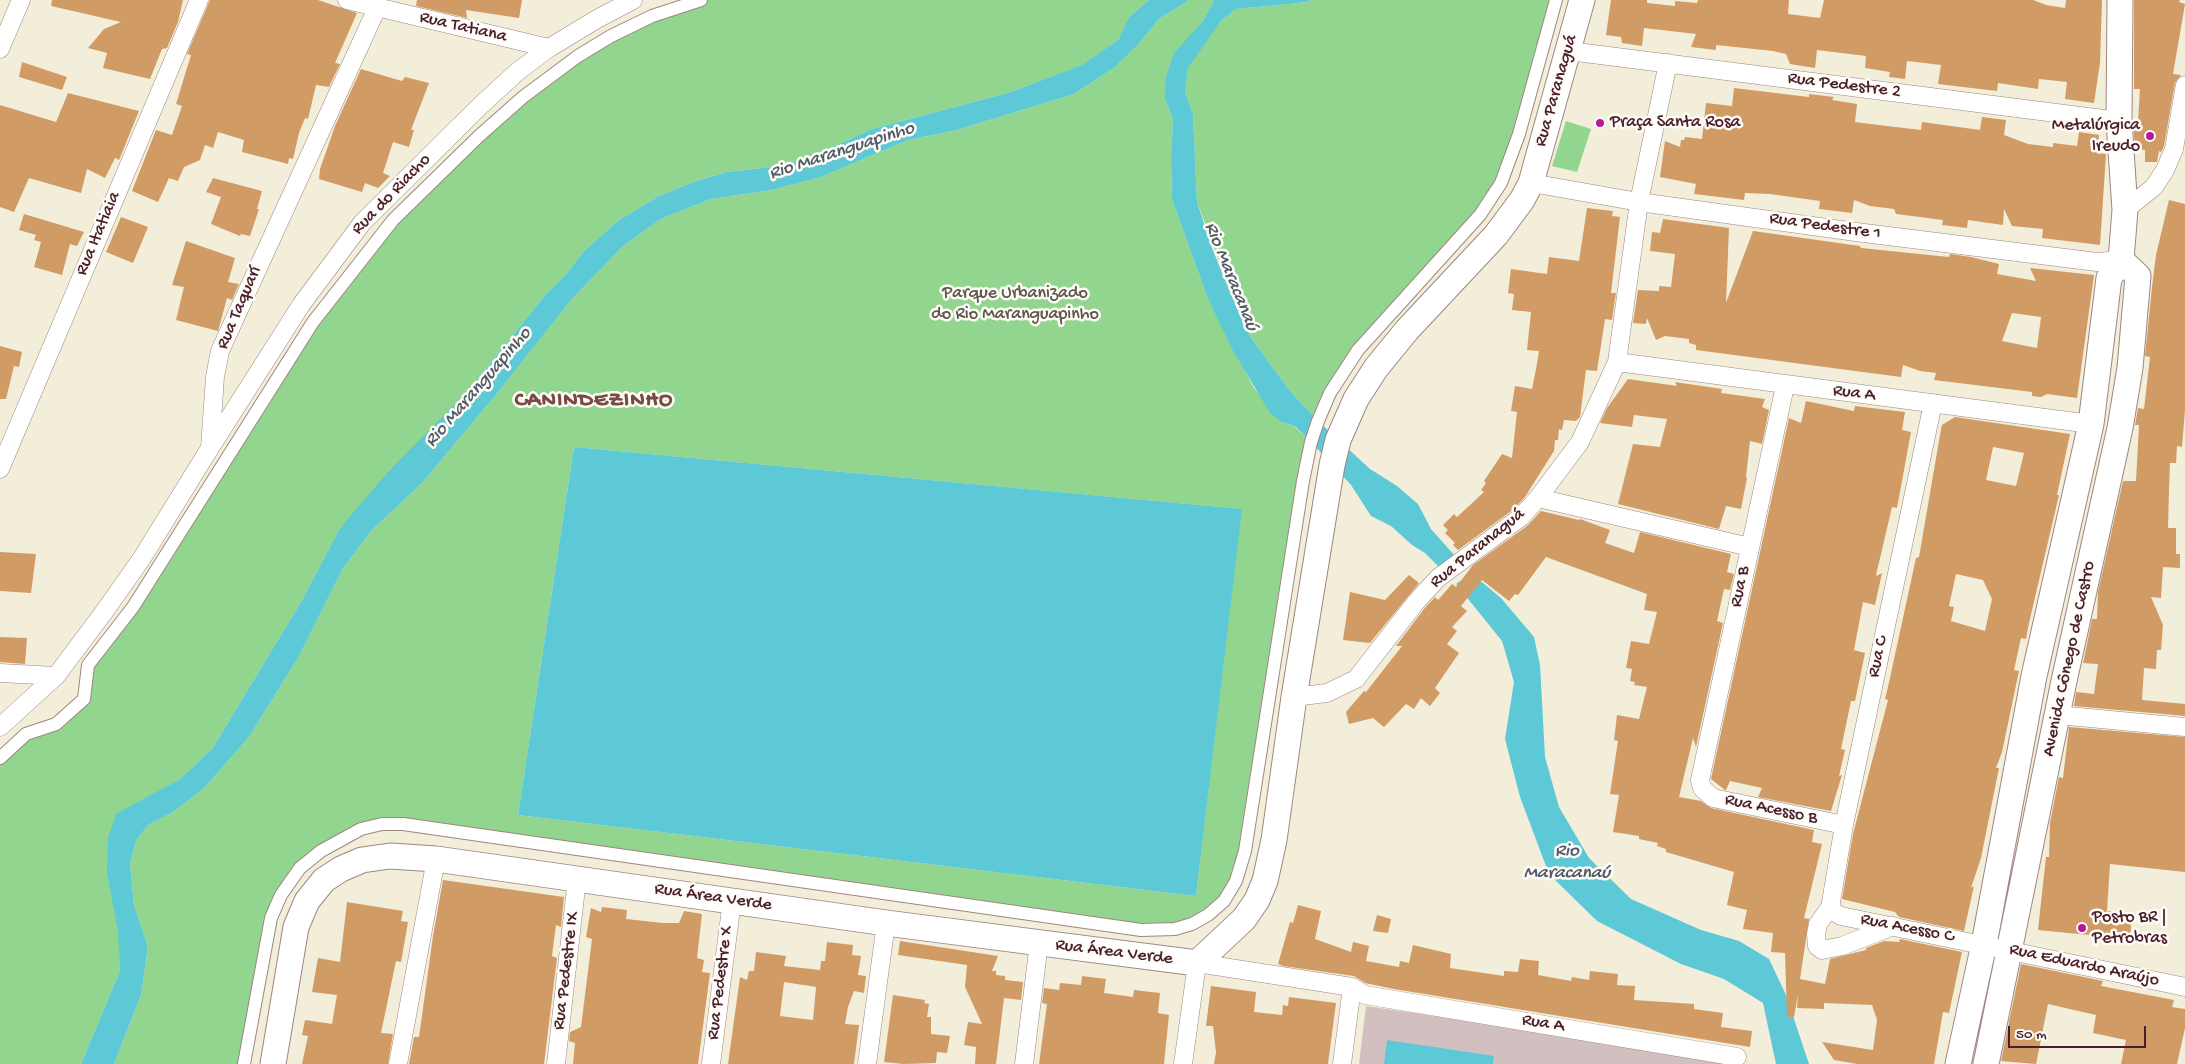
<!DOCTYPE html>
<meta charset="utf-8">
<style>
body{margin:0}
#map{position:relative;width:2185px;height:1064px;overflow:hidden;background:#f3eed9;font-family:"Gochi Hand",sans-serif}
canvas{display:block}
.scale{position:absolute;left:2008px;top:1026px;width:138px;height:22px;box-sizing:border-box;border:2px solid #4a1f2b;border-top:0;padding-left:6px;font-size:15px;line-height:18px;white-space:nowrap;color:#4a1f2b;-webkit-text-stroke:4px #fdfcf7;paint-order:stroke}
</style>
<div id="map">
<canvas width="2185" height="1064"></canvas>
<div class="scale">50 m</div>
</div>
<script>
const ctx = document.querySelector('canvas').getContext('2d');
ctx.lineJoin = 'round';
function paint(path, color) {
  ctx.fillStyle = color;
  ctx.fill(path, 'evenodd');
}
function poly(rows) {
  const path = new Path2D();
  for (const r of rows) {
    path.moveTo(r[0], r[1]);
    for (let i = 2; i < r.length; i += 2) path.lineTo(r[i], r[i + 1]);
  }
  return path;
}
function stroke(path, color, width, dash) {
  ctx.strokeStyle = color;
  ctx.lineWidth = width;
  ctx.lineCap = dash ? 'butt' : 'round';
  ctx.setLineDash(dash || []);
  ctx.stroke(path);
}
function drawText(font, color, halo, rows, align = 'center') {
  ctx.font = font + ' "Gochi Hand",sans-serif';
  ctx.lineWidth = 5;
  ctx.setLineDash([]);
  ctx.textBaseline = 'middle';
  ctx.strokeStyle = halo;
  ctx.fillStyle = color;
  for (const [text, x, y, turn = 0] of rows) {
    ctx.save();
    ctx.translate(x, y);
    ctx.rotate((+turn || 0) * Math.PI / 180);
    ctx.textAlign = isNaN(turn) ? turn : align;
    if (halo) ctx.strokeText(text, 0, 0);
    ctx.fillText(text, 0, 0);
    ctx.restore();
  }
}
paint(poly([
 [1366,1006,1735,1060,1734,1064,1359,1064]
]), '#d2bfbf');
paint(poly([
 [701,0,1149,0,1129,17,1118,40,1083,65,1011,92,872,129,806,159,771,167,727,172,693,182,659,196,619,220,583,252,567,273,546,294,468,391,340,528,301,602,212,749,180,779,116,815,120,971,81,1064,0,1064,0,758,26,734,56,724,84,699,88,665,275,379,393,220,578,56],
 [1189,0,1214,0,1203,21,1190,37,1165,99,1173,119,1171,156,1172,199,1206,294,1254,388,1282,422,1295,427,1311,442,1245,851,1224,901,1175,929,403,824,339,840,281,895,244,1064,114,1064,141,995,148,947,134,905,130,863,136,841,148,825,173,812,204,788,249,737,298,658,343,568,372,530,422,483,495,396,572,299,623,246,661,219,711,199,772,190,821,177,908,140,957,130,1074,94,1114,68,1136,47,1159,19],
 [574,447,1241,509,1196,896,518,815],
 [1313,0,1556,0,1501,183,1358,350,1318,421,1290,391,1251,338,1237,309,1197,202,1193,114,1185,92,1188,68,1199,49,1220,22,1236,9,1299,3],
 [1566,121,1591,129,1577,172,1552,166]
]), '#92d58e');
paint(poly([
 [1149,0,1189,0,1159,19,1136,47,1114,68,1074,94,957,130,908,140,821,177,772,190,711,199,661,219,623,246,572,299,495,396,422,483,372,530,343,568,298,658,249,737,204,788,173,812,148,825,136,841,130,863,134,905,148,947,141,995,114,1064,81,1064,120,971,118,931,107,873,108,838,116,814,180,779,212,749,301,602,340,528,389,471,468,391,546,294,567,273,583,252,619,220,659,196,693,182,727,172,771,167,806,159,872,129,1011,92,1082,65,1118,40,1129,17],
 [1214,0,1313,0,1299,3,1236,9,1220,22,1188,68,1185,92,1193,114,1197,202,1212,248,1237,309,1251,338,1290,391,1318,421,1370,469,1397,486,1418,504,1431,529,1456,557,1441,569,1425,553,1412,545,1391,526,1371,516,1351,485,1311,442,1296,427,1282,422,1270,413,1232,349,1206,294,1172,199,1171,156,1173,119,1165,99,1166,77,1174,53,1203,21],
 [574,447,1242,509,1196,896,518,815],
 [1471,573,1501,598,1534,637,1540,665,1545,757,1559,807,1589,858,1631,899,1701,930,1739,941,1769,959,1786,995,1809,1064,1776,1064,1763,1003,1724,979,1681,964,1597,921,1549,874,1520,797,1505,739,1514,682,1502,641,1456,584],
 [1387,1040,1494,1056,1493,1064,1384,1064]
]), '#5dc8d6');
paint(poly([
 [52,0,183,0,178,22,167,48,162,49,150,79,103,68,107,53,88,48,104,29,121,22,51,6],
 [210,0,318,0,357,13,335,63,340,64,329,87,316,85,308,119,305,118,299,133,293,159,289,158,288,164,242,152,244,140,218,132,213,148,205,145,200,160,184,167,178,181,169,178,158,202,132,191,156,130,172,135,182,106,176,104,191,55,187,54],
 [417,0,522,0,519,18,466,10,467,18,416,6],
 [1611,0,1647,0,1647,3,1675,6,1675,1,1697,3,1698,0,1789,0,1788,14,1820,18,1824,0,2033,0,2046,5,2065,8,2066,0,2102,0,2100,63,2094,103,2065,99,2067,82,2039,79,2038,89,1998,83,1997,91,1988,90,1938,84,1941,65,1907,61,1905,79,1889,77,1890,72,1865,68,1866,56,1817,50,1815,68,1790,64,1786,54,1773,51,1716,45,1716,50,1691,47,1696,34,1644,28,1642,46,1622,43,1621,37,1606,35],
 [2134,0,2180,0,2179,2,2185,4,2173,74,2181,75,2175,83,2164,146,2161,152,2159,151,2157,162,2145,162,2145,150,2135,149,2133,122,2138,122,2140,89,2134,89],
 [22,62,67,77,62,90,19,77],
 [361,69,402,81,405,77,429,83,411,130,414,130,409,147,393,142,383,173,390,176,378,188,365,183,362,192,319,179,320,169,335,126],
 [1734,88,1809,97,1809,94,1834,97,1832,100,1857,104,1855,122,1887,126,1921,130,1922,122,1980,130,1982,117,2006,120,2004,135,2028,144,2053,147,2053,143,2077,146,2079,132,2099,135,2097,153,2106,154,2100,245,2042,238,2043,229,2012,226,2004,209,2003,225,1968,220,1967,228,1942,225,1943,220,1896,214,1894,209,1870,206,1854,200,1852,213,1819,209,1820,201,1770,194,1745,193,1744,200,1694,194,1696,184,1660,177,1665,141,1680,147,1681,140,1684,140,1685,137,1702,139,1706,103,1732,106],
 [68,93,139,111,119,160,115,158,105,178,87,169,81,193,29,178,14,212,0,207,0,105,56,122],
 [213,178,262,191,257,209,259,209,250,236,241,234,240,236,211,224,221,197,206,192],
 [2169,200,2185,204,2185,410,2182,447,2177,446,2176,463,2170,463,2169,489,2168,528,2176,528,2176,554,2180,554,2180,568,2163,567,2161,598,2151,597,2163,625,2161,650,2157,650,2156,669,2144,668,2142,700,2185,704,2185,716,2074,706,2076,692,2094,694,2098,664,2083,663,2085,654,2092,619,2097,619,2098,592,2123,481,2136,481,2139,425,2135,425,2138,408,2144,409,2150,357,2145,356,2152,287,2156,255],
 [1587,208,1613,211,1612,216,1620,217,1611,293,1616,293,1612,320,1605,319,1597,371,1586,370,1580,417,1576,421,1564,420,1562,430,1559,429,1558,440,1555,440,1554,451,1525,497,1514,509,1458,550,1453,545,1455,543,1445,533,1448,530,1443,525,1454,514,1457,517,1484,492,1481,490,1486,483,1484,481,1502,454,1512,458,1517,412,1511,411,1515,386,1532,389,1536,369,1539,351,1527,350,1531,312,1512,310,1514,294,1508,293,1511,269,1547,274,1549,257,1579,261],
 [24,214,84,232,77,246,70,244,62,275,34,267,41,242,34,240,36,235,19,230],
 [121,217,148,227,133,263,106,252],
 [1663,219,1729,228,1726,303,1753,231,1860,246,1861,248,1949,257,1950,254,1971,257,1999,264,1997,274,2036,281,2030,268,2094,275,2077,398,2047,394,2041,397,2032,396,2032,392,1934,380,1936,373,1920,371,1903,365,1901,377,1878,374,1696,350,1696,345,1689,343,1689,339,1665,336,1656,340,1647,318,1646,324,1633,323,1638,290,1659,291,1659,286,1671,287,1675,254,1650,251,1652,232,1660,233],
 [2012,313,2041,317,2037,348,2002,341],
 [186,241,235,258,228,282,239,284,232,300,227,298,218,331,176,320,184,287,172,285],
 [0,346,22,352,19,367,14,366,6,399,0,399],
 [1628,379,1677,386,1675,382,1722,389,1721,393,1765,399,1762,407,1769,410,1762,444,1750,441,1746,477,1747,478,1741,509,1726,506,1719,529,1618,504,1633,444,1660,447,1667,419,1634,415,1632,427,1600,423,1607,408],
 [1806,401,1854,411,1855,406,1905,412,1902,430,1911,432,1897,508,1892,507,1877,571,1876,576,1882,573,1875,605,1863,602,1854,650,1865,653,1855,701,1851,701,1841,749,1845,750,1839,776,1842,775,1831,811,1758,797,1762,788,1730,781,1726,790,1725,790,1711,779,1789,418,1801,423],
 [1955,417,2070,434,2057,495,2059,495,2029,623,2026,639,2021,638,2014,670,2019,671,2002,752,1996,768,1999,768,1981,858,1971,888,1974,886,1964,931,1899,917,1895,912,1842,899,1853,834,1888,700,1885,699,1888,687,1916,558,1919,557,1940,435,1942,425],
 [1993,447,2024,453,2016,486,1986,480],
 [1956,574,1983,580,1992,599,1985,631,1951,621,1954,607,1949,606],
 [1541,511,1579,520,1580,519,1610,530,1605,543,1634,553,1640,532,1731,554,1727,572,1734,574,1730,590,1724,589,1717,621,1723,623,1696,747,1693,738,1679,797,1701,801,1711,808,1814,830,1812,842,1822,844,1804,918,1809,919,1800,979,1825,984,1830,959,1866,950,1866,948,1884,941,1899,942,1900,939,1962,952,1949,1013,1943,1012,1934,1064,1857,1064,1834,1060,1822,1042,1873,1050,1877,1020,1872,1005,1824,1003,1824,1009,1797,1008,1798,994,1794,1017,1787,1017,1785,953,1771,952,1773,933,1743,929,1747,910,1727,905,1734,872,1666,852,1666,849,1657,846,1658,843,1639,839,1639,836,1613,832,1619,795,1610,794,1618,741,1614,740,1617,715,1639,719,1647,687,1634,685,1635,682,1630,681,1632,669,1626,668,1631,641,1649,644,1657,612,1644,610,1647,594,1546,557,1518,595,1515,594,1509,601,1482,580,1461,606,1467,611,1452,627,1457,631,1447,644,1459,653,1435,688,1440,693,1430,706,1421,698,1414,709,1406,704,1384,727,1373,718,1349,724,1346,712,1364,691,1366,692,1402,646,1396,646,1424,609,1435,597,1438,600,1452,584,1456,587,1473,565,1527,526],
 [0,552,36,554,31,593,0,591],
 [1409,575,1419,583,1370,643,1343,640,1350,592,1385,600],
 [0,637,27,638,25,664,0,662],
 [2069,727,2185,737,2185,872,2110,864,2107,911,2132,913,2130,939,2038,930,2046,857,2049,857,2050,823,2059,777,2063,778],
 [443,880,564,897,561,927,556,925,552,956,557,958,544,1064,409,1064,414,1037,419,1037,433,936],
 [347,902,403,911,401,921,408,922,401,962,396,961,381,1033,393,1034,388,1064,302,1064,308,1036,302,1035,305,1020,332,1024,337,995,312,992,318,958,340,962],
 [1298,905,1321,911,1315,939,1351,952,1353,942,1369,946,1366,961,1399,967,1400,961,1409,963,1413,945,1451,954,1450,968,1504,976,1504,971,1518,972,1520,959,1539,961,1538,975,1571,981,1572,977,1589,980,1590,971,1618,974,1617,985,1635,986,1634,1000,1694,1004,1694,1009,1723,1013,1721,1027,1752,1031,1750,1047,1394,989,1365,983,1354,976,1283,966,1278,964,1290,922,1293,923],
 [602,907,627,910,626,919,663,923,679,923,684,911,702,914,697,958,704,960,702,972,710,973,698,1064,573,1064,575,1043,569,1041,570,1032,581,1027,592,939,586,937,591,908,601,912],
 [1377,915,1391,919,1388,933,1373,931],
 [900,941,998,956,992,971,996,971,996,975,1005,976,1005,980,1023,982,1021,1000,1004,998,996,1064,975,1064,976,1047,964,1045,968,1022,982,1024,965,987,967,965,898,955],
 [827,942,853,945,852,955,861,956,858,975,866,976,864,993,854,991,848,1007,845,1024,859,1025,854,1064,728,1064,740,977,747,980,749,971,754,971,756,952,786,956,784,966,820,970,821,961,825,961],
 [784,982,816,987,813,1020,780,1016],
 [2021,964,2103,981,2101,986,2174,1000,2172,1007,2185,1009,2185,1028,2177,1064,2121,1064,2126,1040,2093,1033,2096,1015,2048,1004,2036,1064,2001,1061],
 [1082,976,1106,979,1104,993,1133,997,1134,990,1160,993,1158,1013,1169,1015,1164,1064,1039,1064,1047,1004,1042,1003,1044,988,1059,990,1060,983,1081,985],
 [1211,986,1256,992,1254,1012,1282,1015,1283,1005,1288,1006,1289,997,1336,1003,1328,1064,1214,1064,1216,1052,1213,1026,1206,1026],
 [893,995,925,1000,924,1003,929,1004,927,1017,931,1017,931,1034,950,1036,947,1053,937,1052,936,1063,903,1064,884,1062]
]), '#d19b66');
const pedestrian = poly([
 [0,758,26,734,56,724,84,699,88,665,133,607,313,322,393,220,479,136,523,97,578,56,611,36,652,16,701,0],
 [244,1064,271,918,281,895,300,868,321,851,361,829,382,824,403,824,1141,930,1175,929,1192,924,1208,915,1224,901,1236,881,1245,851,1303,481,1311,442,1318,421,1330,393,1358,350,1480,215,1501,183,1519,134,1556,0]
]);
const minor = poly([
 [347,0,549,48],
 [0,49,21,0],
 [1569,51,2119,121],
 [1531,183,1639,202,1856,232,2097,262,2121,260],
 [2125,210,2154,187,2165,170,2174,149,2185,85],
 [1617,362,2091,424],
 [1785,386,1700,780,1702,788,1713,798,1844,825],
 [1933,403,1844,825,1831,902,1832,911,1841,916,2185,987],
 [212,445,301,305,362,223,480,106,517,72,549,48,597,19,633,0],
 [0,469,199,0],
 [1538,498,1750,547],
 [0,673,56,676],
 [1294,697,1327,693,1356,679,1416,602,1438,578,1521,517,1538,498,1580,442,1617,362,1639,202,1668,63],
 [2058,715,2185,727],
 [0,727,56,676,104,612,142,558,210,448,215,377,220,351,377,8],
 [1831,906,1818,924,1816,934,1817,946,1822,950,1842,946,1893,926],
 [398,1064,436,859],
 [556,1064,577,879],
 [711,1064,732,901],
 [867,1064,886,923],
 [1024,1064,1039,943],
 [1183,1064,1197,963,1352,987,1365,995,1737,1057],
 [1342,1064,1352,987]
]);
const secondary = poly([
 [273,1064,296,927,307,901,324,880,341,869,362,860,390,856,436,859,886,923,1197,963,1244,919,1257,900,1265,881,1274,840,1294,697,1332,465,1338,440,1356,399,1376,368,1407,330,1496,235,1522,200,1531,183,1582,0],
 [1958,1064,1984,944,2034,676,2091,424,2109,278,2121,260,2125,210,2119,121,2120,0],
 [1986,1064,2064,681,2120,428,2130,368,2138,276,2121,260]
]);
stroke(pedestrian, '#9e8682', 14);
stroke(minor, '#9e8682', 19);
stroke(secondary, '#9e8682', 27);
stroke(pedestrian, '#fff', 12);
stroke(minor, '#fff', 18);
stroke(secondary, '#fff', 25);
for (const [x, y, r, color] of [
 [1600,123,5,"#b5179e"],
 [2150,136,5,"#b5179e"],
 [2082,928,5,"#b5179e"]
]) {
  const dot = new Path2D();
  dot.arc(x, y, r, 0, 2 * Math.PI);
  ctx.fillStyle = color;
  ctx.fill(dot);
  stroke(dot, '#fdfcf7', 2);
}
drawText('18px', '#4a1f2b', '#fdfcf7', [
 ["Rua Tatiana",463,28,13],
 ["Rua Pedestre 2",1844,86,7],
 ["Rua Paranaguá",1557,91,-74],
 ["Rua do Riacho",392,195,-46],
 ["Rua Pedestre 1",1825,227,8],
 ["Rua Itatiaia",99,234,-67],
 ["Rua Taquarí",240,308,-67],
 ["Rua A",1854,394,7],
 ["Rua Paranaguá",1478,549,-39],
 ["Rua B",1741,587,-78],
 ["Rua C",1879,657,-78],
 ["Avenida Cônego de Castro",2070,659,-78],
 ["Rua Acesso B",1771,810,12],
 ["Rua Área Verde",713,898,8],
 ["Rua Acesso C",1907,929,11],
 ["Rua Área Verde",1114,953,7],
 ["Rua Eduardo Araújo",2084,966,12],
 ["Rua Pedestre IX",567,971,-83],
 ["Rua Pedestre X",721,983,-83],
 ["Rua A",1543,1024,9]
]);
drawText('18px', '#4a1f2b', '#fdfcf7', [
 ["Praça Santa Rosa",1610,123],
 ["Metalúrgica",2140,126,"right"],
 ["Ireudo",2140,147,"right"],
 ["Posto BR |",2092,918],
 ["Petrobras",2092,939]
], 'left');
drawText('18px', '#605649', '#fdfcf7', [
 ["Parque Urbanizado",1015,294],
 ["do Rio Maranguapinho",1015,315]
]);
drawText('italic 19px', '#515a67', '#fdfcf7', [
 ["Rio Maranguapinho",842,152,-18],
 ["Rio Maracanaú",1230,277,68],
 ["Rio Maranguapinho",479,388,-49],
 ["Rio",1567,852],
 ["Maracanaú",1567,874]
]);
ctx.letterSpacing = '1px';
drawText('bold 22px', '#794a40', '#fdfcf7', [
 ["CANINDEZINHO",594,402]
]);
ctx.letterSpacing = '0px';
</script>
